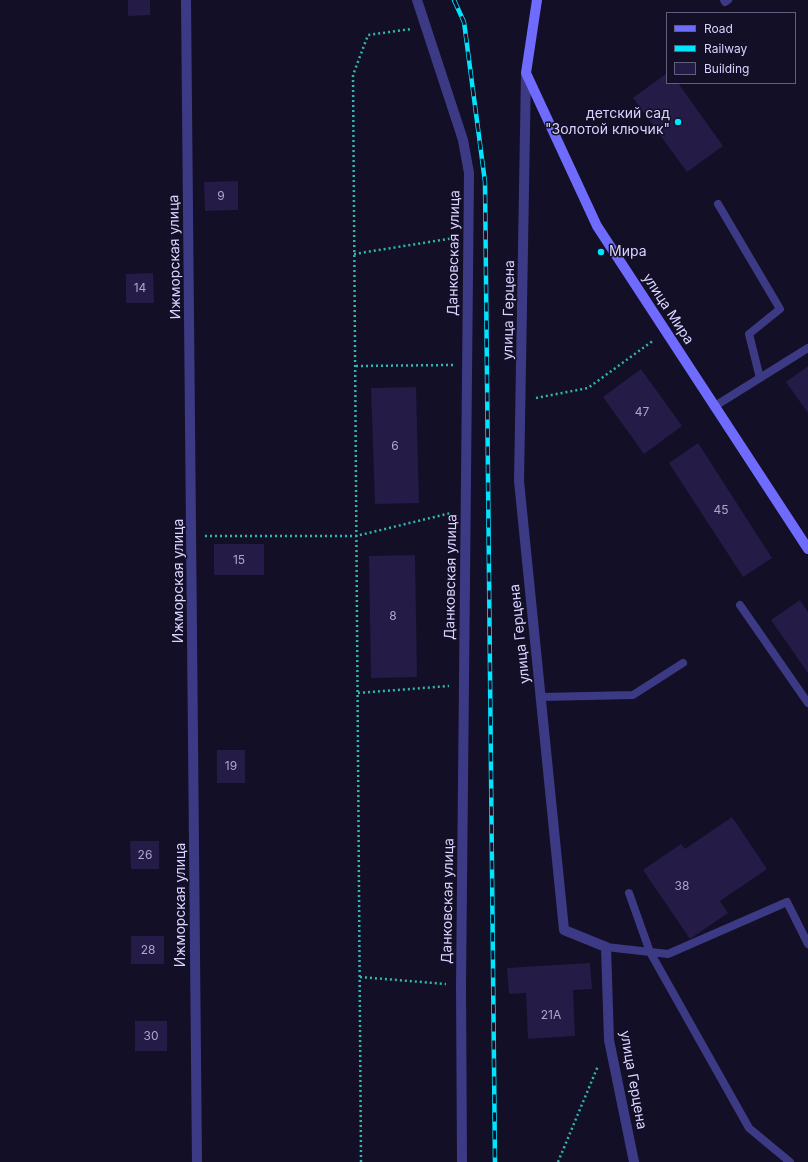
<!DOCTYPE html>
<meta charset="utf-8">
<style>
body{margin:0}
#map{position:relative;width:808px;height:1162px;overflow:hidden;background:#130f26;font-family:Inter,sans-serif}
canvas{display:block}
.legend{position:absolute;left:666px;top:12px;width:130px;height:72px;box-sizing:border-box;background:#130f26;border:1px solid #625e7d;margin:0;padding:5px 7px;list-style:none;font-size:12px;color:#d9d4ff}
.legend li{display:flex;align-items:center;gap:8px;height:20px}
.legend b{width:20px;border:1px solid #625e7d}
</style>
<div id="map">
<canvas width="808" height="1162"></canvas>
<ul class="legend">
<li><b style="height:5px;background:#6f6bff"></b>Road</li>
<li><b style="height:5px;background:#00e5ff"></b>Railway</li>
<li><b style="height:11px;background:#241b47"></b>Building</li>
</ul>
</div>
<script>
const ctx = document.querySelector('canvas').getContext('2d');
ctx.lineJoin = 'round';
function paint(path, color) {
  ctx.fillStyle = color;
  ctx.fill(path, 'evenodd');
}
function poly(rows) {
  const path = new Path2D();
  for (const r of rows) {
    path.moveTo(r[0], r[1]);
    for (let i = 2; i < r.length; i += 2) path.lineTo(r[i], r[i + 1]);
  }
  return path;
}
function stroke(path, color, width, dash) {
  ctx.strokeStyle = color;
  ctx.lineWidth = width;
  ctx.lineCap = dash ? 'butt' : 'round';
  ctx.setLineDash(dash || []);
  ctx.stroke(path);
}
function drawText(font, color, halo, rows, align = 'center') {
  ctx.font = font + ' Inter,sans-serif';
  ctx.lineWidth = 3;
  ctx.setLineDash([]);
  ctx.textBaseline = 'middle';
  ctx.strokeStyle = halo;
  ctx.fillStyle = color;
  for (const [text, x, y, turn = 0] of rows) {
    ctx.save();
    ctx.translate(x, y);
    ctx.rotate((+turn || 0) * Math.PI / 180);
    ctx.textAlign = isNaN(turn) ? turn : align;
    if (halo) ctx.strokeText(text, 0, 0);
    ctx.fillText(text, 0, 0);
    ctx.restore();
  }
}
paint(poly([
 [128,0,150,0,150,15,128,16],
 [667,73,667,83,678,83,723,146,687,172,633,98],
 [238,181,238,210,205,211,204,182],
 [153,273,154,303,126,303,126,274],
 [808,366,808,413,786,382],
 [641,369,682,426,644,454,603,397],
 [416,387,419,503,375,504,371,388],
 [698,443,772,558,743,577,669,463],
 [214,544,264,544,264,575,214,575],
 [415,555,417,677,371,678,369,556],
 [800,600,808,612,808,673,771,620],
 [217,750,245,750,245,783,217,783],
 [732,817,767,869,720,901,728,913,690,939,643,870,681,844,685,849],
 [130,841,159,841,159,869,131,869],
 [131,936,164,936,164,964,131,964],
 [590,963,592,989,573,990,575,1036,528,1039,526,993,509,994,507,968],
 [135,1021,167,1021,167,1051,135,1051]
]), '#241b47');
stroke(poly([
 [354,254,454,238],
 [356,366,453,365],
 [536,398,588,388,654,340],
 [205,536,356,536,451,513],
 [358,693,449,686],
 [360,977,446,984],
 [361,1162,353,75,368,35,411,29],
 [558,1162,598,1066]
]), '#2fb8b0', 2.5, [2, 3]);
stroke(poly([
 [724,0,725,2,728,0],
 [718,204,780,309,749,334,760,378],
 [715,406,808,348],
 [740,605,808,703],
 [541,697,633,695,683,663],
 [629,893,650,952,749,1128,790,1162],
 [606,947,668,954,787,902,808,944]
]), '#3d3a85', 8);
stroke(poly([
 [186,0,197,1162],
 [417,0,463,140,469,173,461,985,462,1162],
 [526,73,519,481,564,930,606,947,609,1040,634,1162]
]), '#3d3a85', 10);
stroke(poly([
 [537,0,526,73,597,226,808,549]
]), '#6f6bff', 10);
const rail = poly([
 [454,0,464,22,485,182,495,1162]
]);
stroke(rail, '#00e5ff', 4.5);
stroke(rail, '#130f26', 3, [9]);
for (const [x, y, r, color] of [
 [678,122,4,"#00e5ff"],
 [601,252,4,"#00e5ff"]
]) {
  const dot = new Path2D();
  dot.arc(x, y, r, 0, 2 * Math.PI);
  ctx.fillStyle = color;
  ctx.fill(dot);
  stroke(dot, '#130f26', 1.5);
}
drawText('12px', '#aca6d1', null, [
 ["9",221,196],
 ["14",140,288],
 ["47",642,412],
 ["6",395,446],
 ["45",721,510],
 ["15",239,560],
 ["8",393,616],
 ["19",231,766],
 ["26",145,855],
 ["38",682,886],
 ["28",148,950],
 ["21А",551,1015],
 ["30",151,1036]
]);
drawText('14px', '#d9d4ff', '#130f26', [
 ["детский сад",670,114],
 ["\"Золотой ключик\"",670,130],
 ["Мира",609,252,"left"]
], 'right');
drawText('14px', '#d9d4ff', '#130f26', [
 ["Данковская улица",454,253,-89],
 ["Ижморская улица",175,257,-91],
 ["улица Мира",668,309,57],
 ["улица Герцена",509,310,-89],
 ["Данковская улица",451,577,-89],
 ["Ижморская улица",179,581,-90],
 ["улица Герцена",520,634,-96],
 ["Данковская улица",448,901,-89],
 ["Ижморская улица",181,905,-90],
 ["улица Герцена",633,1080,80]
]);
</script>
